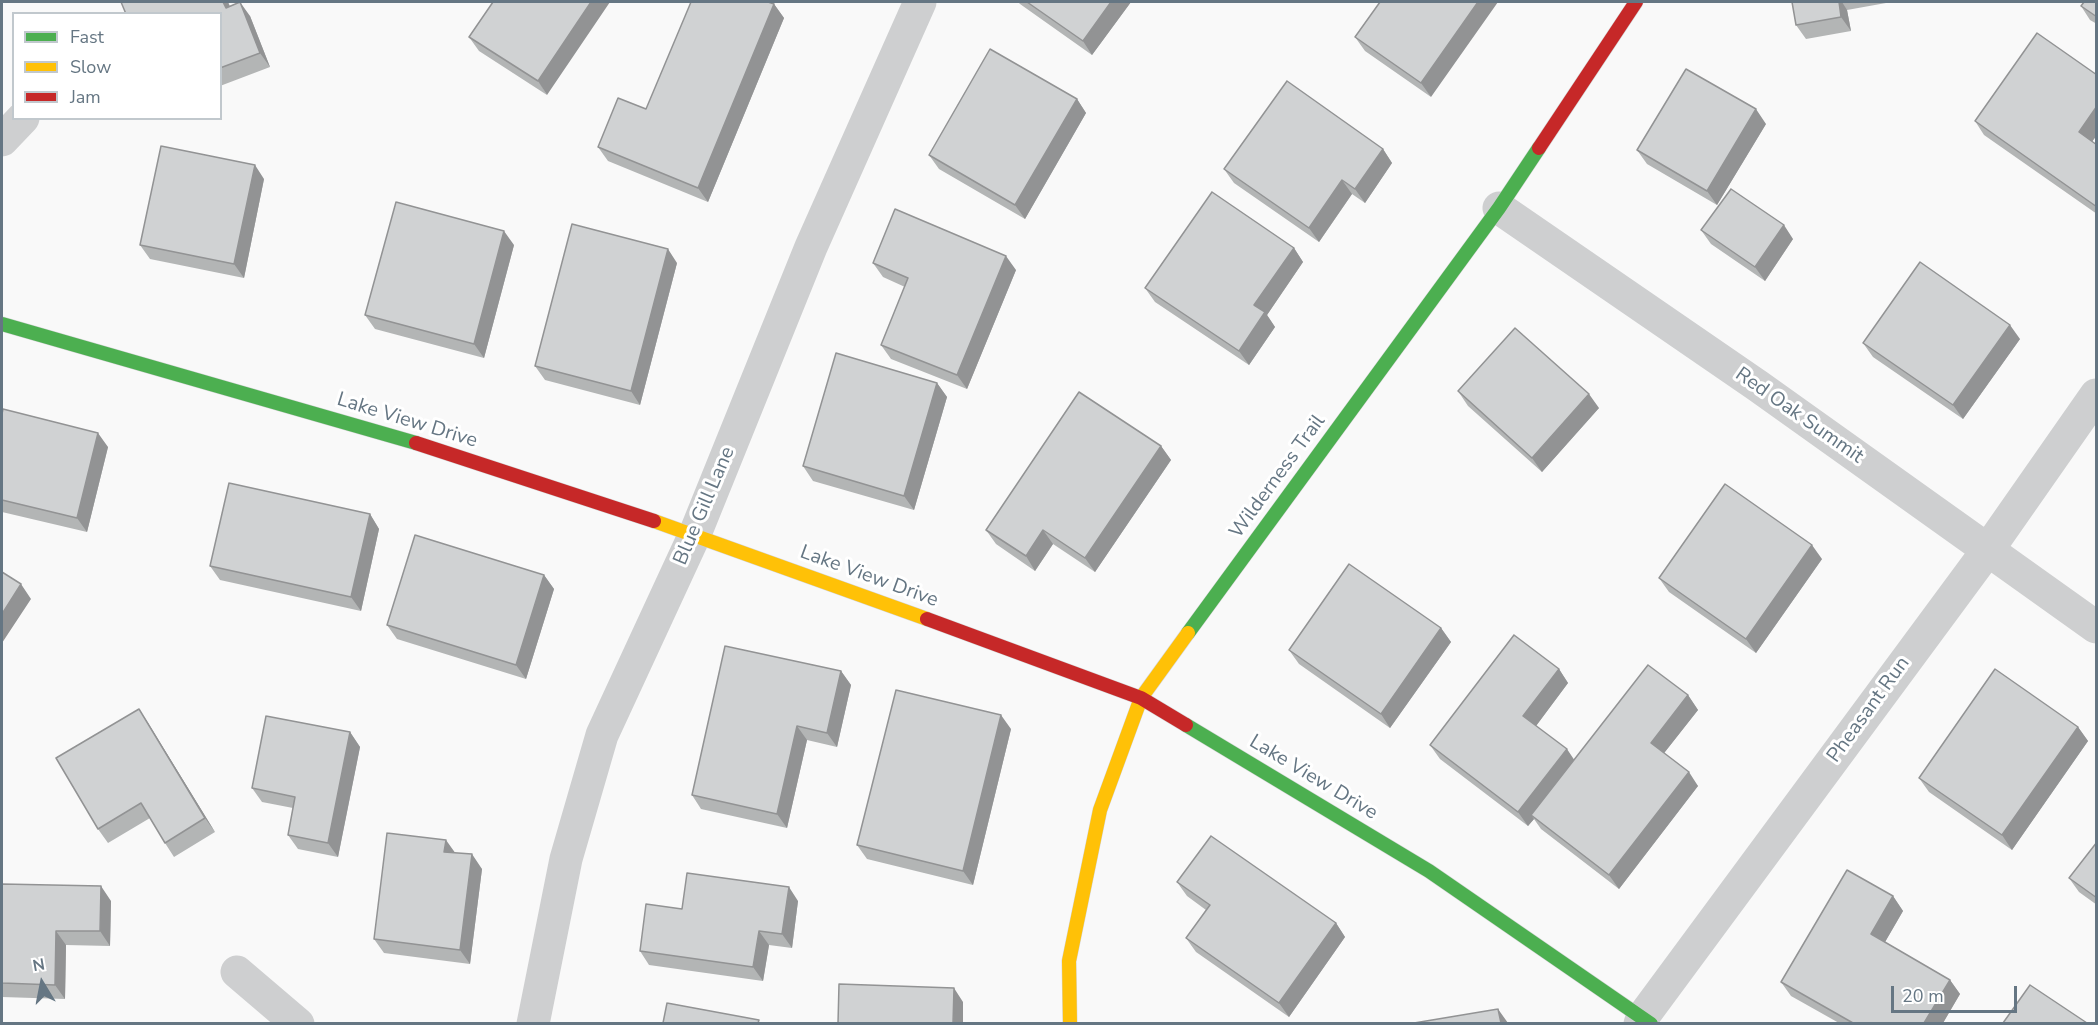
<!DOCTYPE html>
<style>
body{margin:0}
#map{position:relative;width:2098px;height:1025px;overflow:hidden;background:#f9f9f9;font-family:"Nunito Sans",sans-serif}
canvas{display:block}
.frame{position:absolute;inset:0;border:3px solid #657683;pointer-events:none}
.legend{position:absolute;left:12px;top:12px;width:210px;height:108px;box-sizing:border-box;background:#fff;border:2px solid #c1c8cd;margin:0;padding:8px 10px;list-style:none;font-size:18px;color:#657683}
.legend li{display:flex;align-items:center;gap:12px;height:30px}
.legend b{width:30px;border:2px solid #c1c8cd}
.north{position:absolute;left:12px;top:953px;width:60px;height:60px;-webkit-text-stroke:4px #fff;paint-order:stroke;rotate:350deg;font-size:16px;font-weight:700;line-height:24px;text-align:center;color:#657683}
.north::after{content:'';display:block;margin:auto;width:21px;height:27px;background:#657683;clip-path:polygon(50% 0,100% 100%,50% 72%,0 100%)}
.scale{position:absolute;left:1891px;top:986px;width:126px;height:27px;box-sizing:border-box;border:3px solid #657683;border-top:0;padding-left:8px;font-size:18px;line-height:21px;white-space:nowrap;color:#657683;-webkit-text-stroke:4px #fff;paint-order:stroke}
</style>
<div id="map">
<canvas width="2098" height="1025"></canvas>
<div class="frame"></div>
<ul class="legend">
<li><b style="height:8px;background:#4caf50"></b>Fast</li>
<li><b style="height:8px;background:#ffc107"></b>Slow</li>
<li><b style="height:8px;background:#c62828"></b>Jam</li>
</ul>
<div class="north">N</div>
<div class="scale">20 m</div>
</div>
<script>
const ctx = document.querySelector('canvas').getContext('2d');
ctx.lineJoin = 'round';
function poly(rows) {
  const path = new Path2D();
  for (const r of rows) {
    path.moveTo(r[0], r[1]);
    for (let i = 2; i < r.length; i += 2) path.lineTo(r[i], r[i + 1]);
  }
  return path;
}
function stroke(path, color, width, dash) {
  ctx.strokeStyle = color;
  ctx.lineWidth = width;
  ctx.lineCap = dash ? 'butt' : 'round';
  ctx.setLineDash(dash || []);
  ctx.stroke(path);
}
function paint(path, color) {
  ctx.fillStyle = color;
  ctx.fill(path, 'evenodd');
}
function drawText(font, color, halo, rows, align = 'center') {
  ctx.font = font + ' "Nunito Sans",sans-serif';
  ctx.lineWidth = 6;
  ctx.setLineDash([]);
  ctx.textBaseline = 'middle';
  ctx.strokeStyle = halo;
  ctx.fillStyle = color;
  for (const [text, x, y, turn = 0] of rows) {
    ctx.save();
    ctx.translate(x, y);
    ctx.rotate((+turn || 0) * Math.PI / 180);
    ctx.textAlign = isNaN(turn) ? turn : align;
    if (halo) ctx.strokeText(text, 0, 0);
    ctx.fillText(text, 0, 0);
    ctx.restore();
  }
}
const fast = poly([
 [2,324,416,443],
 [1188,633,1499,208,1539,148],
 [1186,725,1429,871,1651,1024]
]);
const slow = poly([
 [654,521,927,619],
 [1070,1024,1069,961,1100,810,1141,698,1188,633]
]);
const jam = poly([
 [1539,148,1636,2],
 [416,443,654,521],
 [927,619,1141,698,1186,725]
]);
stroke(fast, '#d5d6d7', 15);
stroke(slow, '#d5d6d7', 15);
stroke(jam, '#d5d6d7', 15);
stroke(poly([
 [2,140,23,118],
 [1499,208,1758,386,2096,627],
 [237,972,298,1024],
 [533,1024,566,859,602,735,695,534,811,247,920,2],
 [1640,1024,1642,1018,1987,551,2096,395]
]), '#cecfd0', 33);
stroke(fast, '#4caf50', 14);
stroke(slow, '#ffc107', 14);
stroke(jam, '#c62828', 14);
paint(poly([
 [121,2,228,2,230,6,250,16,270,67,220,86,220,14],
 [493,2,547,95,479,51,469,37],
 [1018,2,1131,2,1092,55,1020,4],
 [1380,2,1431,97,1365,51,1355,37],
 [1792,2,1886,2,1886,3,1847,10,1851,31,1806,39,1796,25],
 [2097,2,2097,24,2090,20,2081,6],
 [774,4,784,18,708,202,608,161,598,147,646,109],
 [2097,75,2097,135,2092,141,2097,145,2097,214,1984,135,1975,121],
 [1077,99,1086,113,1025,219,939,169,929,155],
 [1766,124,1717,205,1647,164,1637,150],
 [1383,149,1392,163,1365,203,1352,194,1319,242,1234,183,1224,169],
 [264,179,244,278,150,259,140,245],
 [1701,230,1793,239,1765,281,1711,244],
 [514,245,484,358,375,329,365,315],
 [1294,248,1303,262,1267,315,1275,327,1249,365,1155,302,1145,288],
 [677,263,640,405,545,380,535,366],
 [873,263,1016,270,967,389,891,359,881,345,905,287,883,277],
 [2020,339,1963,419,1873,357,1863,343],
 [937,383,947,397,914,510,813,481,803,466],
 [1458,391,1599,408,1542,472,1468,406],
 [2,414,108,447,87,532,2,512],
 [1161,446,1171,460,1095,572,1053,544,1035,571,996,544,986,530],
 [370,514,379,529,361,611,220,580,210,566],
 [1822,559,1756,653,1669,592,1659,578],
 [544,575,554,589,526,679,397,639,387,625],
 [1441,628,1451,642,1390,728,1299,664,1289,650],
 [1559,669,1568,683,1536,726,1574,760,1688,695,1698,710,1664,753,1698,786,1619,889,1541,829,1534,819,1528,826,1440,759,1430,745],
 [841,671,851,685,837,747,807,740,787,828,701,809,692,795],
 [139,709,148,723,215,832,174,857,165,843,150,818,108,843,98,829],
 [2078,727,2088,741,2012,850,1929,792,1919,778],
 [1011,729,973,885,867,859,857,845],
 [350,732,360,747,338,857,298,849,288,835,293,808,262,802,252,788],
 [2097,842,2097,905,2079,892,2069,878],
 [455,853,482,869,470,964,384,953,374,939],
 [1177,882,1336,923,1345,937,1289,1017,1196,952,1186,938,1206,910,1187,896],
 [2,884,111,901,110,946,66,945,65,999,2,997],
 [1893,896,1903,911,1885,942,1950,980,1960,994,1943,1023,1839,1023,1791,996,1781,982],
 [798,901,792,948,769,945,763,981,649,965,640,951,682,909]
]), '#b3b5b5');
paint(poly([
 [223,2,228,2,235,22,226,8],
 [240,2,250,16,270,67,260,53],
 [591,2,610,2,547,95,538,81],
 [1111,2,1131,2,1092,55,1083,41],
 [1478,2,1498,2,1431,97,1421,83],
 [1839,2,1842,2,1847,10,1851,31,1841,17],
 [774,4,784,18,708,202,698,188],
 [1077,99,1086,113,1025,219,1015,205],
 [2097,106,2097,135,2089,146,2079,132],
 [1756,109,1766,124,1717,205,1707,191],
 [1383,149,1392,163,1365,203,1355,189],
 [255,165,264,179,244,278,234,264],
 [1342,180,1352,194,1319,242,1309,228],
 [1784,225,1793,239,1765,281,1755,267],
 [504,231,514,245,484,358,474,344],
 [1294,248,1303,262,1267,315,1275,327,1249,365,1239,351,1254,305],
 [668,249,677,263,640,405,631,391],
 [1006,256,1016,270,967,389,957,375],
 [2010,325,2020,339,1963,419,1953,405],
 [937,383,947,397,914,510,904,496],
 [1589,394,1599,408,1542,472,1532,458],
 [98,433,108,447,87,532,77,518],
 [1161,446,1171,460,1095,572,1085,558],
 [370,514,379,529,361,611,351,597],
 [1043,530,1053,544,1035,571,1026,556],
 [1812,545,1822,559,1756,653,1746,639],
 [544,575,554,589,526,679,516,665],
 [21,584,31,599,2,643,2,614],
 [1441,628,1451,642,1390,728,1381,714],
 [1559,669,1568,683,1533,730,1523,716],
 [841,671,851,685,837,747,827,733],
 [1688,695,1698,710,1661,757,1651,743],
 [139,709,148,723,215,832,205,818],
 [1001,715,1011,729,973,885,963,871],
 [797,726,807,740,787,828,777,814],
 [2078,727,2088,741,2012,850,2002,835],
 [350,732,360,747,338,857,328,843],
 [1567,749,1577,764,1531,815,1534,819,1528,826,1518,812],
 [1689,772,1698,786,1619,889,1609,875],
 [446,840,456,854,444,852],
 [472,854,482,869,470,964,460,950],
 [101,886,111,901,110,946,100,931],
 [789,887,798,901,792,948,782,934],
 [1893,896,1903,911,1881,949,1871,934],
 [1336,923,1345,937,1289,1017,1279,1003],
 [56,931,66,945,65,999,55,985],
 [759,931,769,945,763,981,753,967],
 [1950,980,1960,994,1943,1023,1924,1023],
 [954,988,963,1002,963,1023,953,1023],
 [1498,1009,1508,1023,1501,1023]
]), '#929394');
const building = poly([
 [121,2,223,2,226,8,240,2,260,53,220,68,220,14,126,14,121,2],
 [493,2,591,2,538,81,469,37,493,2],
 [691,2,768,2,774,4,698,188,598,147,618,98,646,109,691,2],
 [1027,2,1111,2,1083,41,1027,2],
 [1380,2,1478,2,1421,83,1355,37,1380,2],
 [1792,2,1839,2,1841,17,1796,25,1792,2],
 [2084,2,2097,2,2097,17,2081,6,2084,2],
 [2037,33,2097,75,2097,106,2079,132,2097,145,2097,207,1975,121,2037,33],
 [990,49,1077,99,1015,205,929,155,990,49],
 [1686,69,1756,109,1707,191,1637,150,1686,69],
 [1287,81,1383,149,1355,189,1342,180,1309,228,1224,169,1287,81],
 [161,146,255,165,234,264,140,245,161,146],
 [1731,189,1784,225,1755,267,1701,230,1731,189],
 [1212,192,1294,248,1254,305,1265,312,1239,351,1145,288,1212,192],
 [396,202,504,231,474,344,365,315,396,202],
 [895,209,1006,256,957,375,881,345,908,278,873,263,895,209],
 [572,224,668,249,631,391,535,366,572,224],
 [1920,262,2010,325,1953,405,1863,343,1920,262],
 [1515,328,1589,394,1532,458,1458,391,1515,328],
 [836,353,937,383,904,496,803,466,836,353],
 [1079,392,1161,446,1085,558,1043,530,1026,556,986,530,1079,392],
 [3,409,98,433,77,518,2,500,2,414,3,409],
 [229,483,370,514,351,597,210,566,229,483],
 [1725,484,1812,545,1746,639,1659,578,1725,484],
 [415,535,544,575,516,665,387,625,415,535],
 [1349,564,1441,628,1381,714,1289,650,1349,564],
 [2,572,21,584,2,614,2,572],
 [1514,635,1559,669,1523,716,1567,749,1518,812,1430,745,1514,635],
 [725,646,841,671,827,733,797,726,777,814,692,795,725,646],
 [1648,665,1688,695,1651,743,1689,772,1609,875,1531,815,1648,665],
 [1995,669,2078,727,2002,835,1919,778,1995,669],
 [896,690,1001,715,963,871,857,845,896,690],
 [139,709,205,818,165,843,141,803,98,829,56,758,139,709],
 [266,716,350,732,328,843,288,835,295,797,252,788,266,716],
 [387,833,446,840,444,852,472,854,460,950,374,939,387,833],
 [1211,836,1336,923,1279,1003,1186,938,1210,905,1177,882,1211,836],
 [2097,842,2097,898,2069,878,2097,842],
 [1847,870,1893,896,1871,934,1950,980,1924,1023,1853,1023,1781,982,1847,870],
 [687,873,789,887,782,934,759,931,753,967,640,951,646,904,682,909,687,873],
 [2,884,101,886,100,931,56,931,55,985,2,983,2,884],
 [839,984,954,988,953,1023,838,1023,839,984],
 [2030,985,2087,1023,2003,1023,2030,985],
 [667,1003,759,1020,758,1023,663,1023,667,1003],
 [1498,1009,1501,1023,1414,1023,1498,1009]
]);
paint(building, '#d0d2d3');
stroke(building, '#929394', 1.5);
drawText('20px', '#657683', '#fff', [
 ["Red Oak Summit",1799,416,35],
 ["Lake View Drive",407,421,17],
 ["Wilderness Trail",1278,477,-54],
 ["Blue Gill Lane",705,506,-67],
 ["Lake View Drive",869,577,20],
 ["Pheasant Run",1869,710,-54],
 ["Lake View Drive",1313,778,31]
]);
</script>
